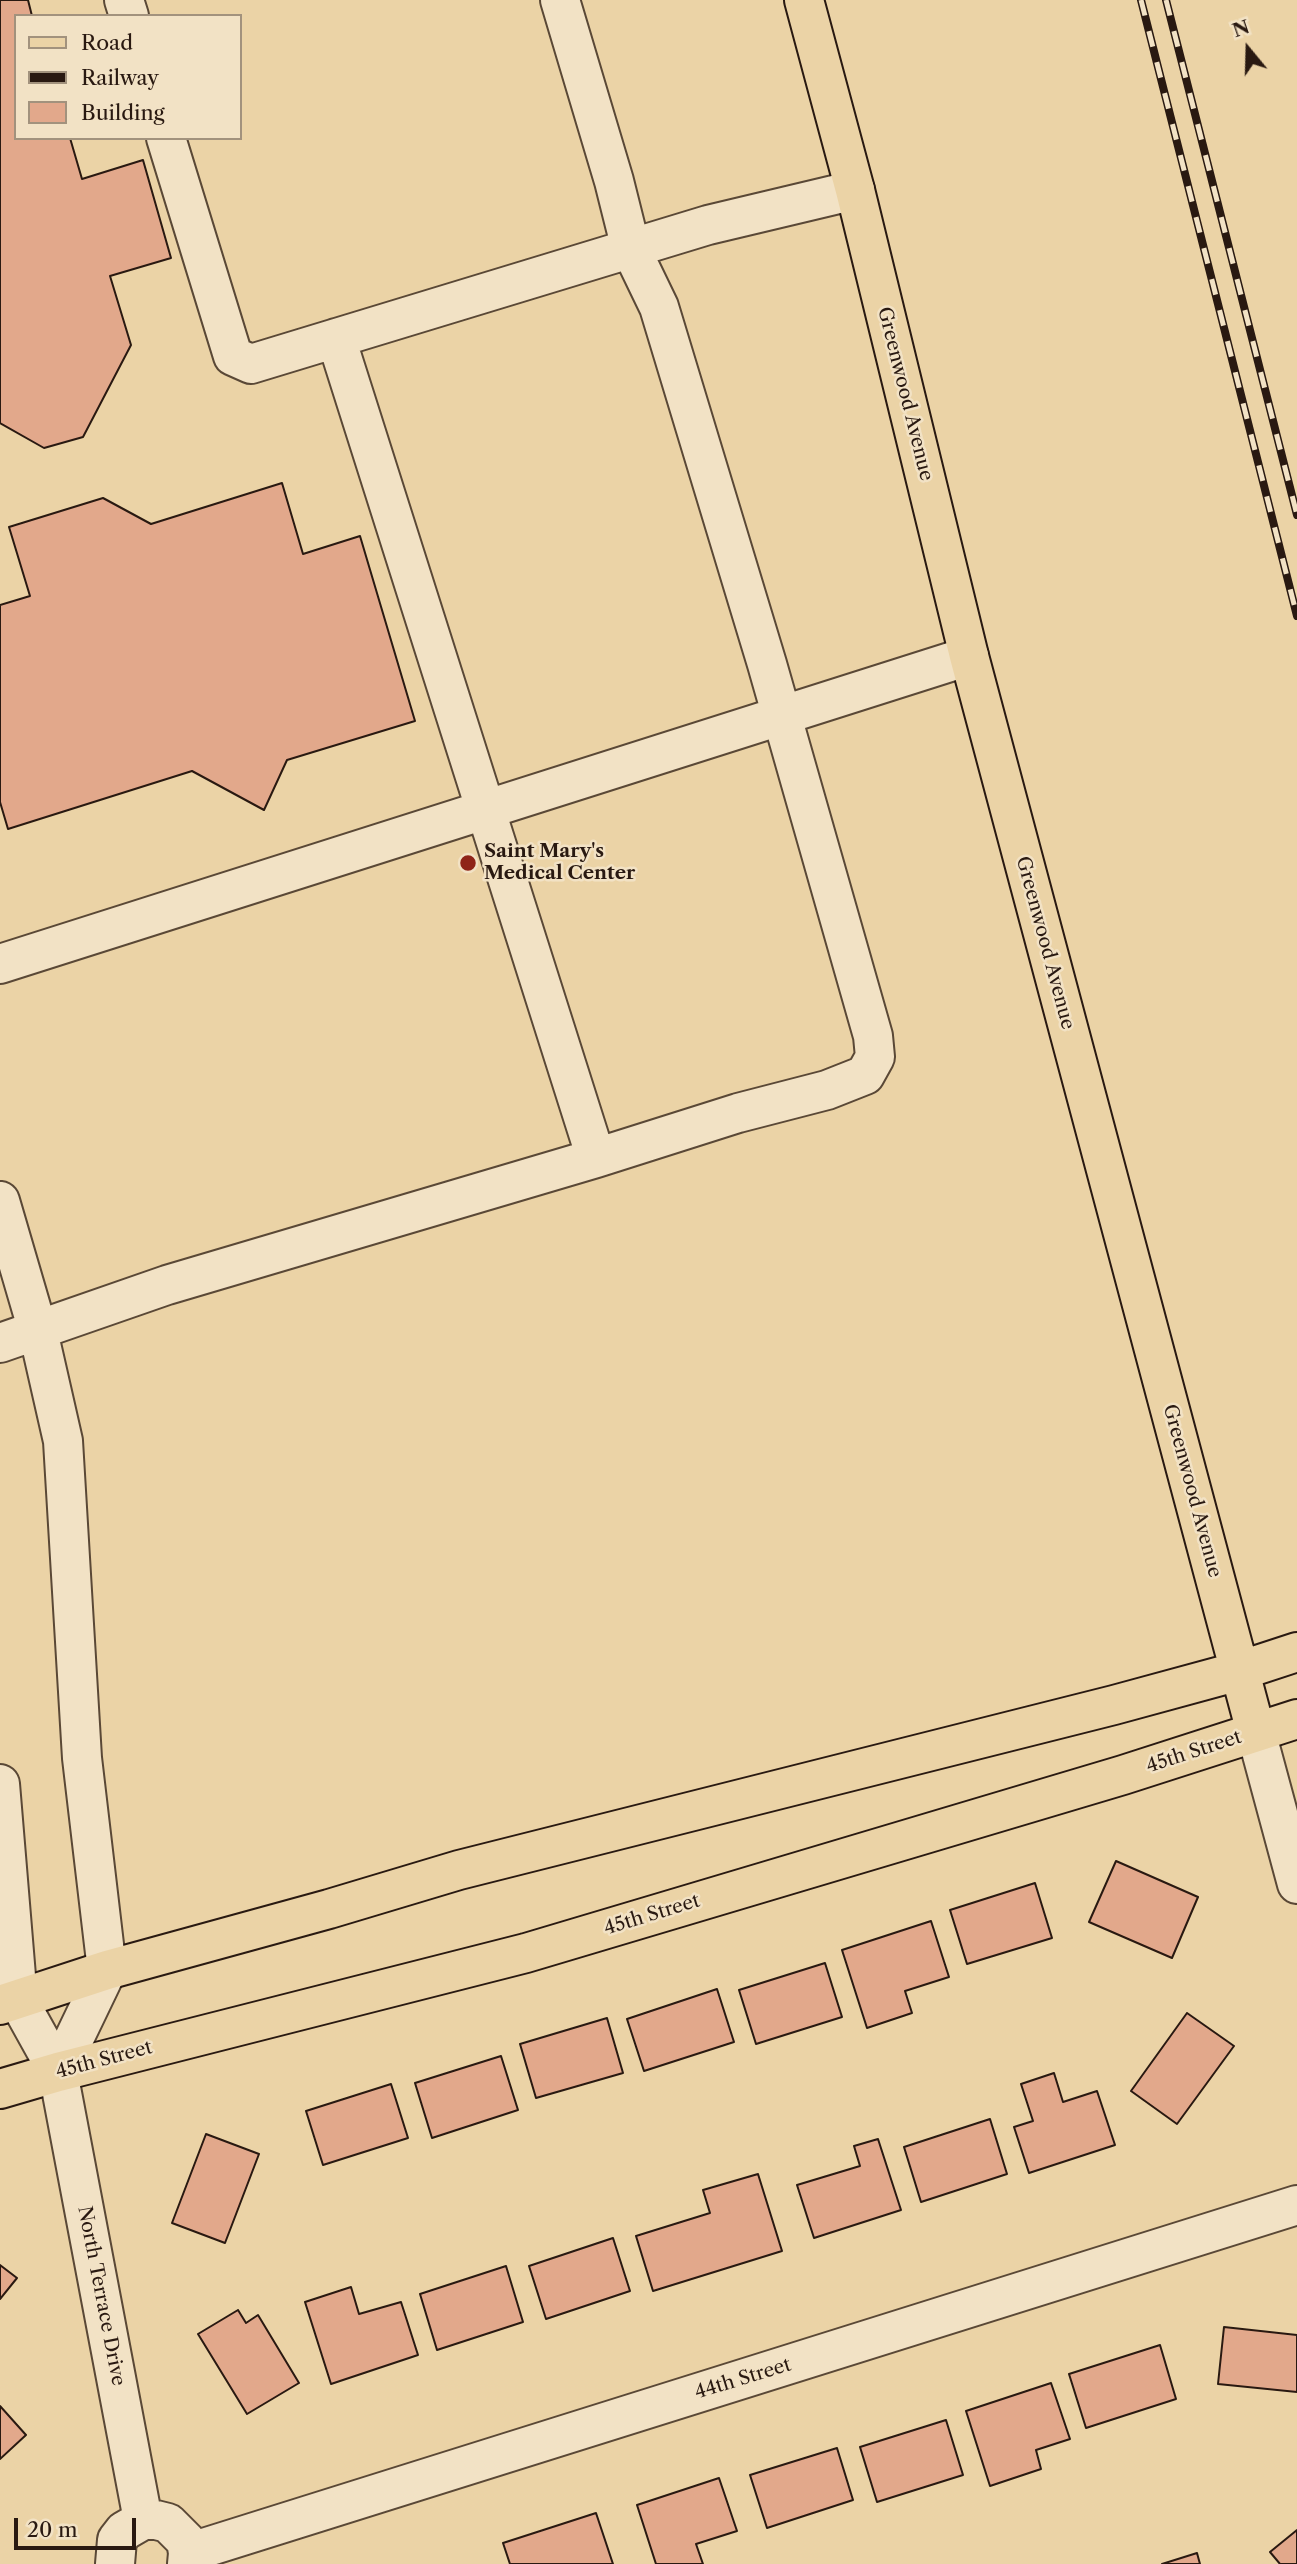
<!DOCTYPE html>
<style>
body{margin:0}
#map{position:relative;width:1297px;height:2564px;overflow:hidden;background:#ebd3a6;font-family:"Libre Caslon Text",serif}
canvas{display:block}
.legend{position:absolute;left:14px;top:14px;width:228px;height:126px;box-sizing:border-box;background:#f2e2c5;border:2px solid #a2927d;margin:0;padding:9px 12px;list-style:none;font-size:21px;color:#291911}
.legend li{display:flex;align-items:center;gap:14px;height:35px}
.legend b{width:35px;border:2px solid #a2927d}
.north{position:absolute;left:1213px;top:14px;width:70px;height:70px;-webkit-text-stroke:5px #f2e2c5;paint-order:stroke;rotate:341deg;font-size:19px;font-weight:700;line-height:28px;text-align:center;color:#291911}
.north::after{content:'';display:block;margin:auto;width:24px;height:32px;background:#291911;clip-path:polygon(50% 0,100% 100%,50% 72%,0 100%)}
.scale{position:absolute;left:14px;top:2518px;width:122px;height:32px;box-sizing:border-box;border:4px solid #291911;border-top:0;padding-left:9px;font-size:21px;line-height:24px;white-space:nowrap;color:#291911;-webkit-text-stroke:5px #f2e2c5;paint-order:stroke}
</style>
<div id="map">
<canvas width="1297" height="2564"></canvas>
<ul class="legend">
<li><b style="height:9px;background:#ebd3a6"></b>Road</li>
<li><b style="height:9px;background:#291911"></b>Railway</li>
<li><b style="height:19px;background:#e2a88b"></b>Building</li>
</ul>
<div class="north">N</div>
<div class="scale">20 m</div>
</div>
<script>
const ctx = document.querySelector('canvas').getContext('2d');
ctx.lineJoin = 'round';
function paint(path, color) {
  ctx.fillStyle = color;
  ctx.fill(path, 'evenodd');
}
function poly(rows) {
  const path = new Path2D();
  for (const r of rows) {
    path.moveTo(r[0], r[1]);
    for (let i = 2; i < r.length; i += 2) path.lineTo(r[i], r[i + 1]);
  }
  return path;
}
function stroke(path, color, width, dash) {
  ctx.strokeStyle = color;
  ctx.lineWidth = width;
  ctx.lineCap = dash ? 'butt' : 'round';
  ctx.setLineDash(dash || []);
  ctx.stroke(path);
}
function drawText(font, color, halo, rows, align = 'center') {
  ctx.font = font + ' "Libre Caslon Text",serif';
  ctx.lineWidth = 5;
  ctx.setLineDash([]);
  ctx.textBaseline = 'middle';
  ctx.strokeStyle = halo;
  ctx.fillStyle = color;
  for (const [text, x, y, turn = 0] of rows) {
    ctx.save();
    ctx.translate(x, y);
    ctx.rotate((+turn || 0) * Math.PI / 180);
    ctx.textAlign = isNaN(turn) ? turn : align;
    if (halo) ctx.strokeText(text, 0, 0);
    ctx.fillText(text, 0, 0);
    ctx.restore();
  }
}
const building = poly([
 [0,0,28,0,32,16,16,16,16,138,70,138,82,179,143,160,171,258,110,276,131,345,83,437,44,448,0,423,0,0],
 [282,483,303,554,360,536,415,721,287,760,264,810,192,771,8,829,0,802,0,605,30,596,9,527,103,498,151,524,282,483],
 [1116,1861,1198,1897,1172,1958,1089,1922,1116,1861],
 [1035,1883,1052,1938,967,1964,950,1910,1035,1883],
 [931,1921,949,1977,905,1991,912,2013,867,2028,842,1950,931,1921],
 [825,1963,842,2017,756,2044,739,1990,825,1963],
 [717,1989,734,2042,644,2071,627,2019,717,1989],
 [1187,2013,1234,2046,1177,2124,1131,2091,1187,2013],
 [607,2018,623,2073,536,2098,520,2044,607,2018],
 [501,2056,518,2110,432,2138,415,2083,501,2056],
 [1054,2073,1063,2102,1097,2091,1115,2145,1029,2173,1014,2127,1033,2121,1021,2084,1054,2073],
 [391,2084,408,2138,323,2165,306,2111,391,2084],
 [990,2119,1007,2174,921,2202,904,2147,990,2119],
 [206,2134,259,2154,225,2243,172,2223,206,2134],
 [878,2139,901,2210,814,2238,797,2185,860,2166,854,2146,878,2139],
 [758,2174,782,2251,653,2291,636,2236,710,2213,703,2190,758,2174],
 [613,2238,630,2291,546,2319,529,2266,613,2238],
 [0,2265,17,2278,0,2299,0,2265],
 [506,2266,523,2322,437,2350,420,2294,506,2266],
 [351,2287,359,2314,401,2302,418,2355,331,2384,305,2302,351,2287],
 [238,2310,246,2323,258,2315,299,2383,247,2414,198,2334,238,2310],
 [1224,2327,1297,2335,1297,2392,1218,2384,1224,2327],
 [1160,2345,1176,2399,1086,2428,1069,2374,1160,2345],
 [1051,2383,1070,2439,1036,2450,1041,2469,990,2486,966,2411,1051,2383],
 [0,2406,26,2435,0,2459,0,2406],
 [946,2420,963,2475,877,2502,860,2447,946,2420],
 [837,2448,853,2500,767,2528,750,2475,837,2448],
 [719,2478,737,2531,696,2544,703,2564,656,2564,637,2505,719,2478],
 [596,2513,613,2564,510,2564,503,2543,596,2513],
 [1297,2530,1297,2564,1280,2564,1270,2552,1297,2530],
 [1197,2553,1200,2564,1162,2564,1197,2553]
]);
paint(building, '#e2a88b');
stroke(building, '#291911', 2);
const minor = poly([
 [124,0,129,16],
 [166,138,233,356,251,364,708,225,855,190],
 [336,338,596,1158],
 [0,964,969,656],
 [0,1201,38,1331,63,1441,82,1758,107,1970,58,2072],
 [0,1343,167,1285,596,1158,738,1113,827,1090,865,1075,875,1057,873,1036,767,664,659,307,631,249,614,181,560,0],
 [1256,1732,1297,1884],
 [0,1784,18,2000,58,2072,143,2520],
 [188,2553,1297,2205],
 [115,2564,117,2540,124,2531,143,2520,156,2520,168,2523,186,2541,188,2553,187,2564]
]);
const major = poly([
 [804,0,855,190,969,656,1256,1732],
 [0,2005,107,1970,329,1909,459,1870,1114,1705,1239,1671,1297,1652],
 [0,2089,58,2072,526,1953,1123,1775,1297,1719]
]);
stroke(minor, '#5a4836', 42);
stroke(major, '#291911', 42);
stroke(minor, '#f2e2c5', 38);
stroke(major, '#ebd3a6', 38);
const rail = poly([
 [1141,0,1297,616],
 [1166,0,1297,515]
]);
stroke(rail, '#291911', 8);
stroke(rail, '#f2e2c5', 5, [16]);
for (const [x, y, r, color] of [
 [468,863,9,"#8f2418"]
]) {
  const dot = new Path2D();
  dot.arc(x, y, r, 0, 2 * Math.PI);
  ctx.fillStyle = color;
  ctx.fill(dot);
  stroke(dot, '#f2e2c5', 2.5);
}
drawText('19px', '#291911', '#f2e2c5', [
 ["Greenwood Avenue",905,394,76],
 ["Greenwood Avenue",1045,943,75],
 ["Greenwood Avenue",1192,1491,75],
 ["45th Street",1194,1752,-18],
 ["45th Street",652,1915,-17],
 ["45th Street",104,2060,-15],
 ["North Terrace Drive",101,2296,79],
 ["44th Street",743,2379,-17]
]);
drawText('bold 19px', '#291911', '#f2e2c5', [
 ["Saint Mary's",484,852],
 ["Medical Center",484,874]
], 'left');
</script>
